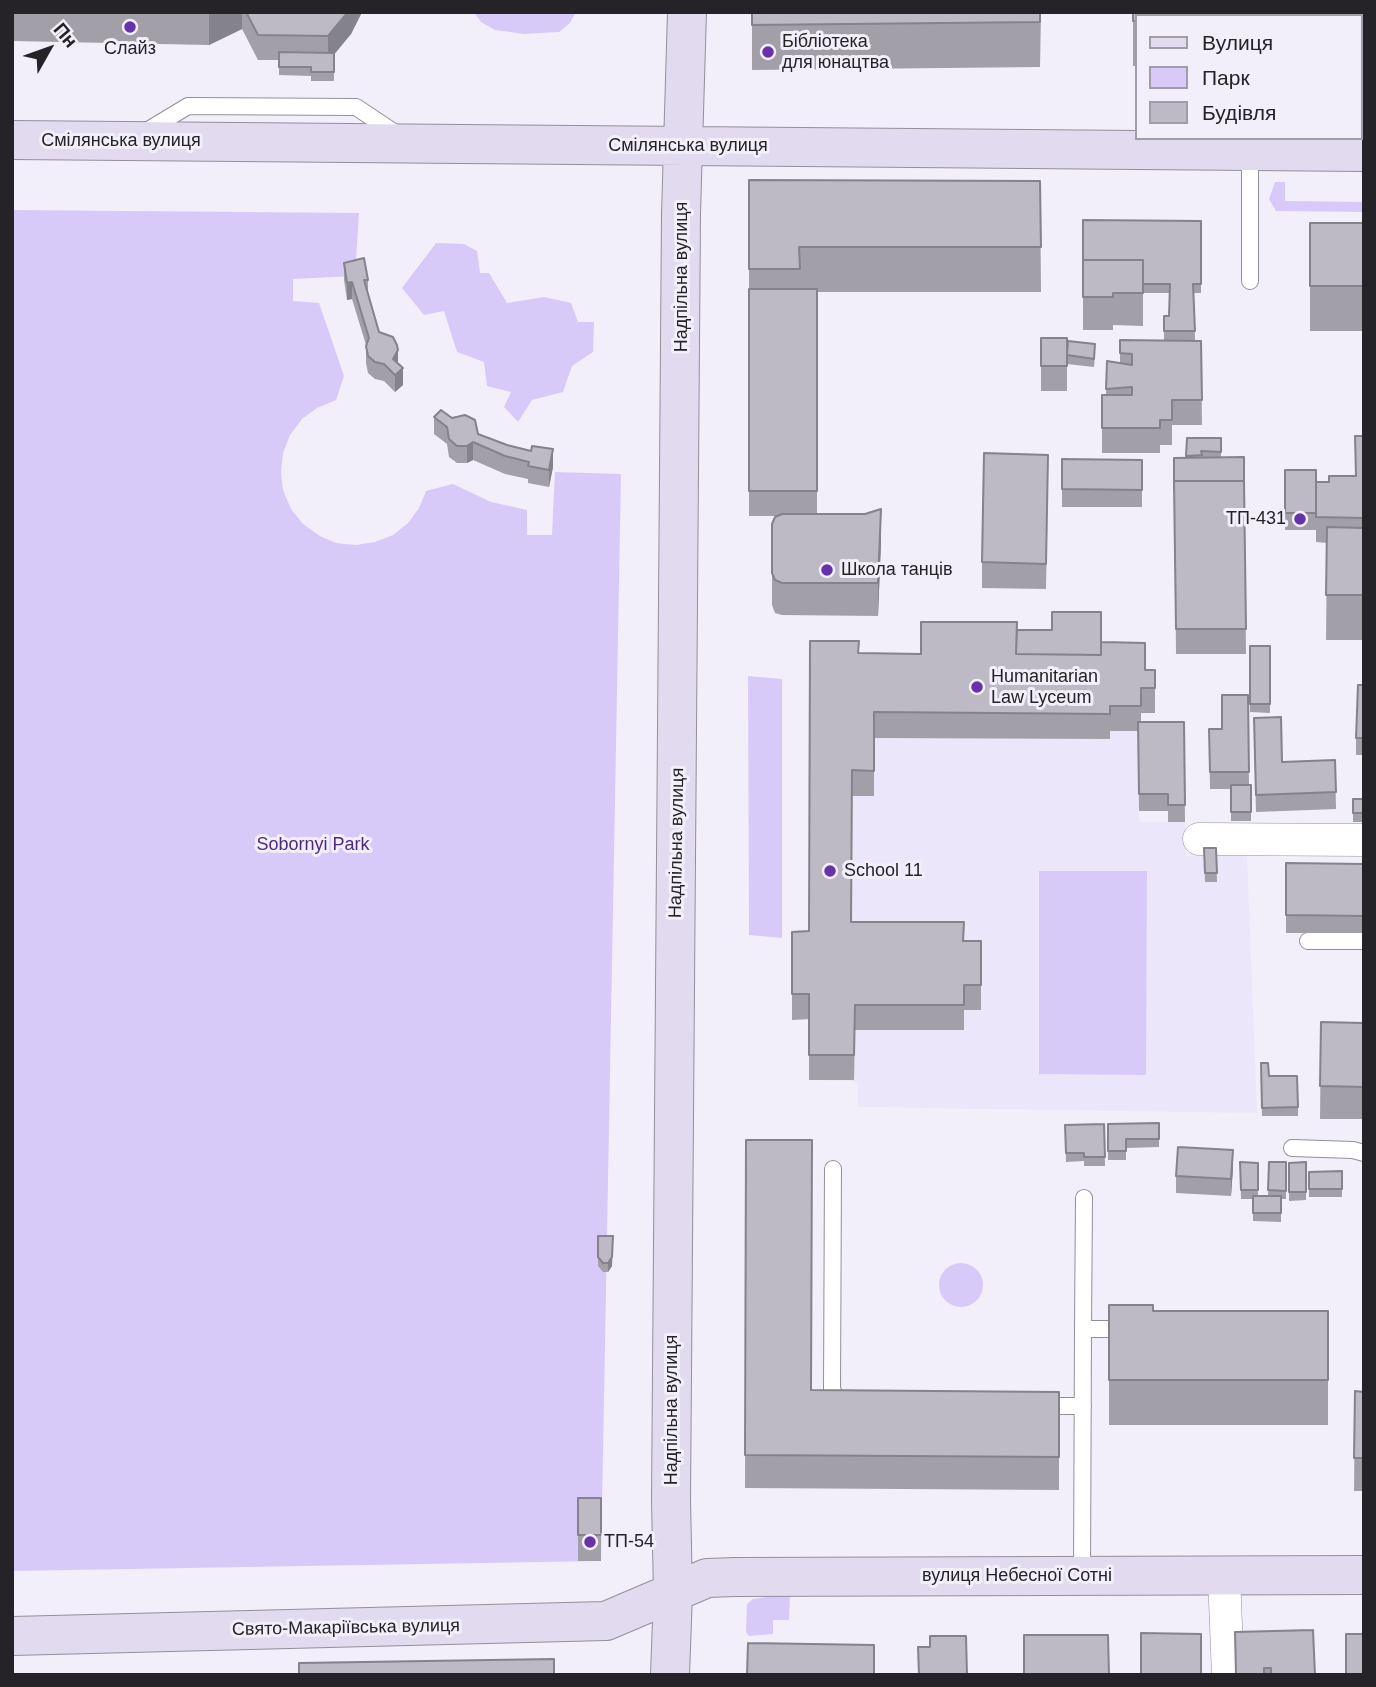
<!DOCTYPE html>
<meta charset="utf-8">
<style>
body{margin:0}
#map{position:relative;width:1376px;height:1687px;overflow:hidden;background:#f2effb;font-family:Helvetica,sans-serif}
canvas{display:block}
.frame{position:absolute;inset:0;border:14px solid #252328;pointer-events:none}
.legend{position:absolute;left:1135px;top:14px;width:228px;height:126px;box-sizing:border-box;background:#f2effb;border:2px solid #a09da7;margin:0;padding:9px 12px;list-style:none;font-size:21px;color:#252328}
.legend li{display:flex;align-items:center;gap:14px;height:35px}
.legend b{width:35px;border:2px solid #a09da7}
.north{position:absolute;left:14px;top:14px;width:70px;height:70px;-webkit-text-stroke:5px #f2effb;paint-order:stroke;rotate:50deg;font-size:19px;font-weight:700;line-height:28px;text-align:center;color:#252328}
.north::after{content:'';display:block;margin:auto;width:24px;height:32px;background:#252328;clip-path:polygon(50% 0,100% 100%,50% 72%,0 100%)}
</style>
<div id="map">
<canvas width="1376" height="1687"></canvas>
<div class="frame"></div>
<ul class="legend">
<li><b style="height:9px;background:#e2dbef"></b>Вулиця</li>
<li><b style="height:19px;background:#d8caf8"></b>Парк</li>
<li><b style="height:19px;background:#bdb9c5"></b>Будівля</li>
</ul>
<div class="north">Пн</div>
</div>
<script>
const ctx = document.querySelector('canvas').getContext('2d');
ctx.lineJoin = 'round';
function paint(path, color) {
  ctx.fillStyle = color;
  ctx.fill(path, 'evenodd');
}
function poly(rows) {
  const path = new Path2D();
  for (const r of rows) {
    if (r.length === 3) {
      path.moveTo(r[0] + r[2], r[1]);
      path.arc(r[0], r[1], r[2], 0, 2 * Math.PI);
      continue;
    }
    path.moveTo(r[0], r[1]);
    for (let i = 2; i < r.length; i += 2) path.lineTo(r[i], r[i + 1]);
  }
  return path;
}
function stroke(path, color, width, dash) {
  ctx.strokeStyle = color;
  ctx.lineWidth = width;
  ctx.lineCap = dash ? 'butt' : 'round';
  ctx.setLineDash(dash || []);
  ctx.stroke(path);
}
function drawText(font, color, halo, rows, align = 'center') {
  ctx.font = font + ' Helvetica,sans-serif';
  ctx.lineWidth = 6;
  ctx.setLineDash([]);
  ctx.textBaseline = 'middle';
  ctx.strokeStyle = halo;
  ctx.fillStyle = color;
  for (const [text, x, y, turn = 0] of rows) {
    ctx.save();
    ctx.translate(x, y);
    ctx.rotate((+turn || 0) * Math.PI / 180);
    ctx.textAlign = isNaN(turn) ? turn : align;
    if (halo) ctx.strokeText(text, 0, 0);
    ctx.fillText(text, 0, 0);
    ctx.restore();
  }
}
paint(poly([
 [1052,629,1101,629,1101,667,1145,695,1155,695,1155,713,1141,714,1138,740,1139,822,1185,822,1186,856,1247,855,1257,1113,858,1107,858,1085,854,1081,809,1080,809,1020,792,1020,809,956,810,666,921,678,921,647,1052,647]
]), '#ece6fa');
paint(poly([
 [474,12,576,12,570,23,559,32,524,34,495,30,481,22],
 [1275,182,1285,182,1285,201,1364,202,1364,212,1276,211,1269,199],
 [12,210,359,213,355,276,293,279,293,301,319,303,344,376,336,400,317,408,302,419,290,435,283,453,281,472,283,490,291,509,303,524,320,536,336,543,356,545,375,542,393,535,408,523,419,508,426,491,453,484,491,502,527,510,527,535,552,535,555,472,621,474,601,1561,12,1571],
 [436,243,464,244,477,251,480,273,489,273,507,303,544,297,571,303,578,322,594,322,593,352,572,366,563,392,532,400,518,422,504,407,511,392,487,386,484,362,457,352,444,311,424,315,402,288],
 [748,676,782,679,782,938,749,935],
 [1039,871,1147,871,1146,1075,1039,1074],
 [961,1285,22],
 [773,1596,790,1596,789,1620,773,1620,773,1634,749,1636,746,1632,747,1604,753,1599]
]), '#d8caf8');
const service = poly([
 [145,132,188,106,356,107,398,135],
 [1250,152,1250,281],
 [1308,941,1364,941],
 [1292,1148,1353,1150,1364,1153],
 [833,1169,832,1389,837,1400,846,1404],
 [1083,1329,1084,1198],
 [1040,1406,1083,1406],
 [1082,1577,1083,1329,1131,1329]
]);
const minor = poly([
 [1199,839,1364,840],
 [1224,1576,1228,1675]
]);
const secondary = poly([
 [12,140,1364,152],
 [12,1636,606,1621,707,1578,735,1577,1364,1575],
 [670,1675,673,1593,671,1500,681,214,687,12]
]);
stroke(service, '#928f9a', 18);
stroke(minor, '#928f9a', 33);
stroke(secondary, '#928f9a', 40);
stroke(service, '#fff', 16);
stroke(minor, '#fff', 32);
stroke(secondary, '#e2dbef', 38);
paint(poly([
 [12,12,362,12,351,34,334,55,334,81,311,81,311,76,279,75,279,60,258,60,242,29,209,45,12,41],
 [752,12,1041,12,1040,67,752,70],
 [1133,12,1364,12,1364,69,1360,69,1360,16,1136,16,1136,66,1133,66],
 [749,180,1040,181,1041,292,817,292,817,514,881,542,878,616,782,615,775,613,772,605,772,573,776,516,749,516],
 [1083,220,1201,221,1201,293,1194,293,1195,340,1164,340,1164,316,1169,316,1170,293,1143,293,1143,326,1113,325,1113,330,1083,330],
 [1310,223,1364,223,1364,331,1310,331],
 [344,263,368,280,368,295,379,332,398,363,403,385,395,392,384,381,375,379,368,373,366,363,366,345,352,299,347,300,344,280],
 [1041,338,1067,355,1095,353,1094,367,1067,364,1067,391,1041,391],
 [1120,340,1201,341,1202,425,1172,425,1172,445,1160,445,1160,453,1102,453,1102,395,1106,395,1107,361,1120,363],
 [434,417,452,418,478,434,553,467,549,487,528,483,528,479,505,474,473,460,467,463,457,463,449,457,447,444,434,434],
 [1364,436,1364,640,1326,640,1327,543,1316,542,1316,530,1285,530,1285,470,1316,482,1329,482,1356,476],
 [1187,438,1221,438,1221,458,1244,457,1246,654,1176,654,1174,458,1186,458],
 [1142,460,1142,507,1062,507,1062,489],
 [1048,480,1046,589,982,588,982,562],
 [1017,630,1101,642,1145,670,1155,670,1155,713,1141,713,1141,722,1184,722,1185,822,1168,822,1168,811,1139,811,1138,731,1110,731,1110,739,874,738,874,796,852,796,851,922,963,941,981,941,981,1010,964,1010,964,1030,855,1030,854,1080,809,1080,809,1019,792,1020,792,932,809,931,859,653,921,654],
 [1250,646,1270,646,1270,713,1250,712],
 [1364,685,1364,755,1356,755,1356,738],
 [1248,695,1249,785,1251,785,1251,821,1231,821,1231,789,1210,789,1209,729,1222,729],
 [1254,735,1282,762,1335,760,1336,809,1256,812],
 [1353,799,1364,799,1364,822,1353,822],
 [1204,848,1216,848,1217,882,1205,882],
 [1286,863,1364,864,1364,933,1286,933],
 [1321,1022,1364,1023,1364,1119,1320,1119],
 [1261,1063,1269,1076,1298,1107,1298,1116,1262,1116],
 [1159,1123,1159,1147,1126,1148,1126,1160,1108,1160,1108,1124],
 [1104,1124,1105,1166,1084,1166,1084,1161,1066,1162,1065,1125],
 [746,1140,811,1390,1059,1392,1059,1490,745,1488],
 [1240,1162,1258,1163,1258,1196,1268,1196,1269,1162,1286,1162,1286,1199,1281,1199,1281,1222,1253,1221,1253,1199,1241,1199],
 [1306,1162,1306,1200,1289,1201,1289,1163],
 [1233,1168,1231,1196,1176,1193,1176,1176],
 [1342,1171,1342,1197,1309,1197,1309,1172],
 [598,1236,612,1266,608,1272,603,1272,598,1266],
 [1109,1305,1153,1311,1328,1311,1328,1425,1109,1425],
 [1355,1391,1364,1392,1364,1491,1354,1491],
 [578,1498,601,1498,601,1561,578,1561],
 [1235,1632,1315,1675,1236,1675]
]), '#a39fa9');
paint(poly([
 [209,12,242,12,242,29,209,45],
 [348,12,362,12,351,34,328,61,328,36],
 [352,282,352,299,347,300,347,283],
 [398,350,398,368,393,359],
 [403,368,403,385,395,392,395,375],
 [473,442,473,460,467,463,467,446],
 [553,449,553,467,549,487,549,470],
 [881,509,881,542,878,616,878,583],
 [1233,1150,1233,1168,1231,1196,1231,1179],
 [613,1244,612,1266,608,1272,608,1263]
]), '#84828a');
const building = poly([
 [246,12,348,12,328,36,258,35,246,12],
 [752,12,1040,12,1040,22,752,25,752,12],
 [1133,12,1364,12,1364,24,1360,24,1360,16,1136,16,1136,21,1133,21,1133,12],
 [279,52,334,53,334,72,311,72,311,67,279,67,279,52],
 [749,180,1040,181,1041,247,799,247,800,269,749,269,749,180],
 [1083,220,1201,221,1201,284,1193,284,1195,331,1164,331,1164,316,1169,316,1170,284,1143,284,1143,260,1083,260,1083,220],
 [1310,223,1364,223,1364,286,1310,286,1310,223],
 [364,258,368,280,364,280,379,332,393,337,397,345,398,350,393,359,403,368,395,375,384,364,375,362,368,356,366,346,369,338,352,282,347,283,344,263,364,258],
 [1083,260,1143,260,1143,293,1113,293,1113,297,1083,297,1083,260],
 [749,289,817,289,817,491,749,491,749,289],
 [1041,338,1067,338,1067,366,1041,366,1041,338],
 [1120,340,1201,341,1202,400,1172,400,1172,420,1160,420,1160,428,1102,428,1102,395,1132,395,1132,387,1106,389,1107,361,1132,365,1132,354,1120,353,1120,340],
 [1068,341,1095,344,1094,359,1067,355,1068,341],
 [441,410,452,418,465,415,475,420,478,434,507,445,531,451,532,446,553,449,549,470,528,466,529,462,505,456,473,442,467,446,457,446,449,439,447,427,434,417,441,410],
 [1355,436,1364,436,1364,518,1316,517,1316,482,1329,482,1329,476,1356,476,1355,436],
 [1187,438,1221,438,1221,452,1201,451,1202,455,1186,456,1187,438],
 [984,453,1048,455,1046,564,982,562,984,453],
 [1244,457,1244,481,1174,481,1174,489,1174,458,1244,457],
 [1062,459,1142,460,1142,490,1062,489,1062,459],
 [1285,470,1316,470,1316,513,1285,513,1285,470],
 [1174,481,1244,481,1246,629,1176,629,1174,481],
 [881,509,878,583,782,583,775,580,772,573,772,524,775,517,782,514,865,514,881,509],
 [1327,527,1364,528,1364,595,1326,595,1327,527],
 [1052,612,1101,612,1101,655,1016,654,1017,630,1052,630,1052,612],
 [921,622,1017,622,1016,654,1101,655,1101,642,1145,643,1145,670,1155,670,1155,688,1141,688,1141,706,1110,706,1110,714,874,712,874,771,852,770,851,922,964,922,963,941,981,941,981,985,964,985,964,1005,855,1005,854,1055,809,1055,809,994,792,994,792,932,809,931,810,641,859,641,858,653,921,654,921,622],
 [1250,646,1270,646,1270,704,1250,704,1250,646],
 [1358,685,1364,685,1364,738,1356,738,1358,685],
 [1222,695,1248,695,1249,772,1210,772,1209,729,1222,729,1222,695],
 [1281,717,1282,762,1335,760,1336,792,1256,795,1254,718,1281,717],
 [1138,722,1184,722,1185,805,1168,805,1168,794,1139,794,1138,722],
 [1231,785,1251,785,1251,812,1231,812,1231,785],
 [1353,799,1364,799,1364,813,1353,813,1353,799],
 [1204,848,1216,848,1217,873,1205,873,1204,848],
 [1286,863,1364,864,1364,916,1286,915,1286,863],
 [1321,1022,1364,1023,1364,1087,1320,1086,1321,1022],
 [1261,1063,1268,1063,1269,1076,1297,1076,1298,1107,1262,1108,1261,1063],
 [1159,1123,1159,1139,1126,1139,1126,1151,1108,1151,1108,1124,1159,1123],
 [1104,1124,1105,1157,1084,1157,1084,1153,1066,1153,1065,1125,1104,1124],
 [746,1140,812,1140,811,1390,1059,1392,1059,1457,745,1455,746,1140],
 [1178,1147,1233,1150,1231,1179,1176,1176,1178,1147],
 [1240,1162,1258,1163,1258,1190,1241,1190,1240,1162],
 [1269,1162,1286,1162,1286,1191,1268,1190,1269,1162],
 [1306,1162,1306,1192,1289,1192,1289,1163,1306,1162],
 [1342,1171,1342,1189,1309,1189,1309,1172,1342,1171],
 [1253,1196,1281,1196,1281,1213,1253,1213,1253,1196],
 [598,1236,613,1236,612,1257,608,1263,603,1263,598,1257,598,1236],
 [1109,1305,1153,1305,1153,1311,1328,1311,1328,1380,1109,1380,1109,1305],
 [1355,1391,1364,1392,1364,1458,1354,1458,1355,1391],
 [578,1498,601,1498,601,1535,578,1535,578,1498],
 [1313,1630,1315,1675,1271,1675,1271,1668,1264,1668,1264,1675,1236,1675,1235,1632,1313,1630],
 [1141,1633,1201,1634,1201,1675,1141,1675,1141,1633],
 [1346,1634,1364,1634,1364,1675,1346,1675,1346,1634],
 [1024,1635,1108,1635,1109,1675,1024,1675,1024,1635],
 [930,1636,966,1636,967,1675,919,1675,918,1647,930,1647,930,1636],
 [748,1643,874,1645,874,1675,747,1675,748,1643],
 [554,1659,554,1675,299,1675,299,1663,554,1659]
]);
paint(building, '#bdb9c5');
stroke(building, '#84828a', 2);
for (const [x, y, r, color] of [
 [130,27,7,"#6833aa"],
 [768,52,7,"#6833aa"],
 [1300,519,7,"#6833aa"],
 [827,570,7,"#6833aa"],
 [977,687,7,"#6833aa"],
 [830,871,7,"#6833aa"],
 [590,1542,7,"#6833aa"]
]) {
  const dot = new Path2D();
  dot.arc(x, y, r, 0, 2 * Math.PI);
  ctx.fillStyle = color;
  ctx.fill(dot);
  stroke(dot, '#f2effb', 2.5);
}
drawText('18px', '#252328', '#f2effb', [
 ["Бібліотека",782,42],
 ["для юнацтва",782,63],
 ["Слайз",130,49,"center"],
 ["ТП-431",1286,519,"right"],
 ["Школа танців",841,570],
 ["Humanitarian",991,677],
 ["Law Lyceum",991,698],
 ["School 11",844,871],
 ["ТП-54",604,1542]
], 'left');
drawText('18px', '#252328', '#f2effb', [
 ["Смілянська вулиця",121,141],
 ["Смілянська вулиця",688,146],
 ["Надпільна вулиця",682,277,-90],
 ["Надпільна вулиця",677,843,-89],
 ["Надпільна вулиця",672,1410,-90],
 ["вулиця Небесної Сотні",1017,1576],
 ["Свято-Макаріївська вулиця",346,1628,-1]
]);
drawText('18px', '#4e2a7e', '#f2effb', [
 ["Sobornyi Park",313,845]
]);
</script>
